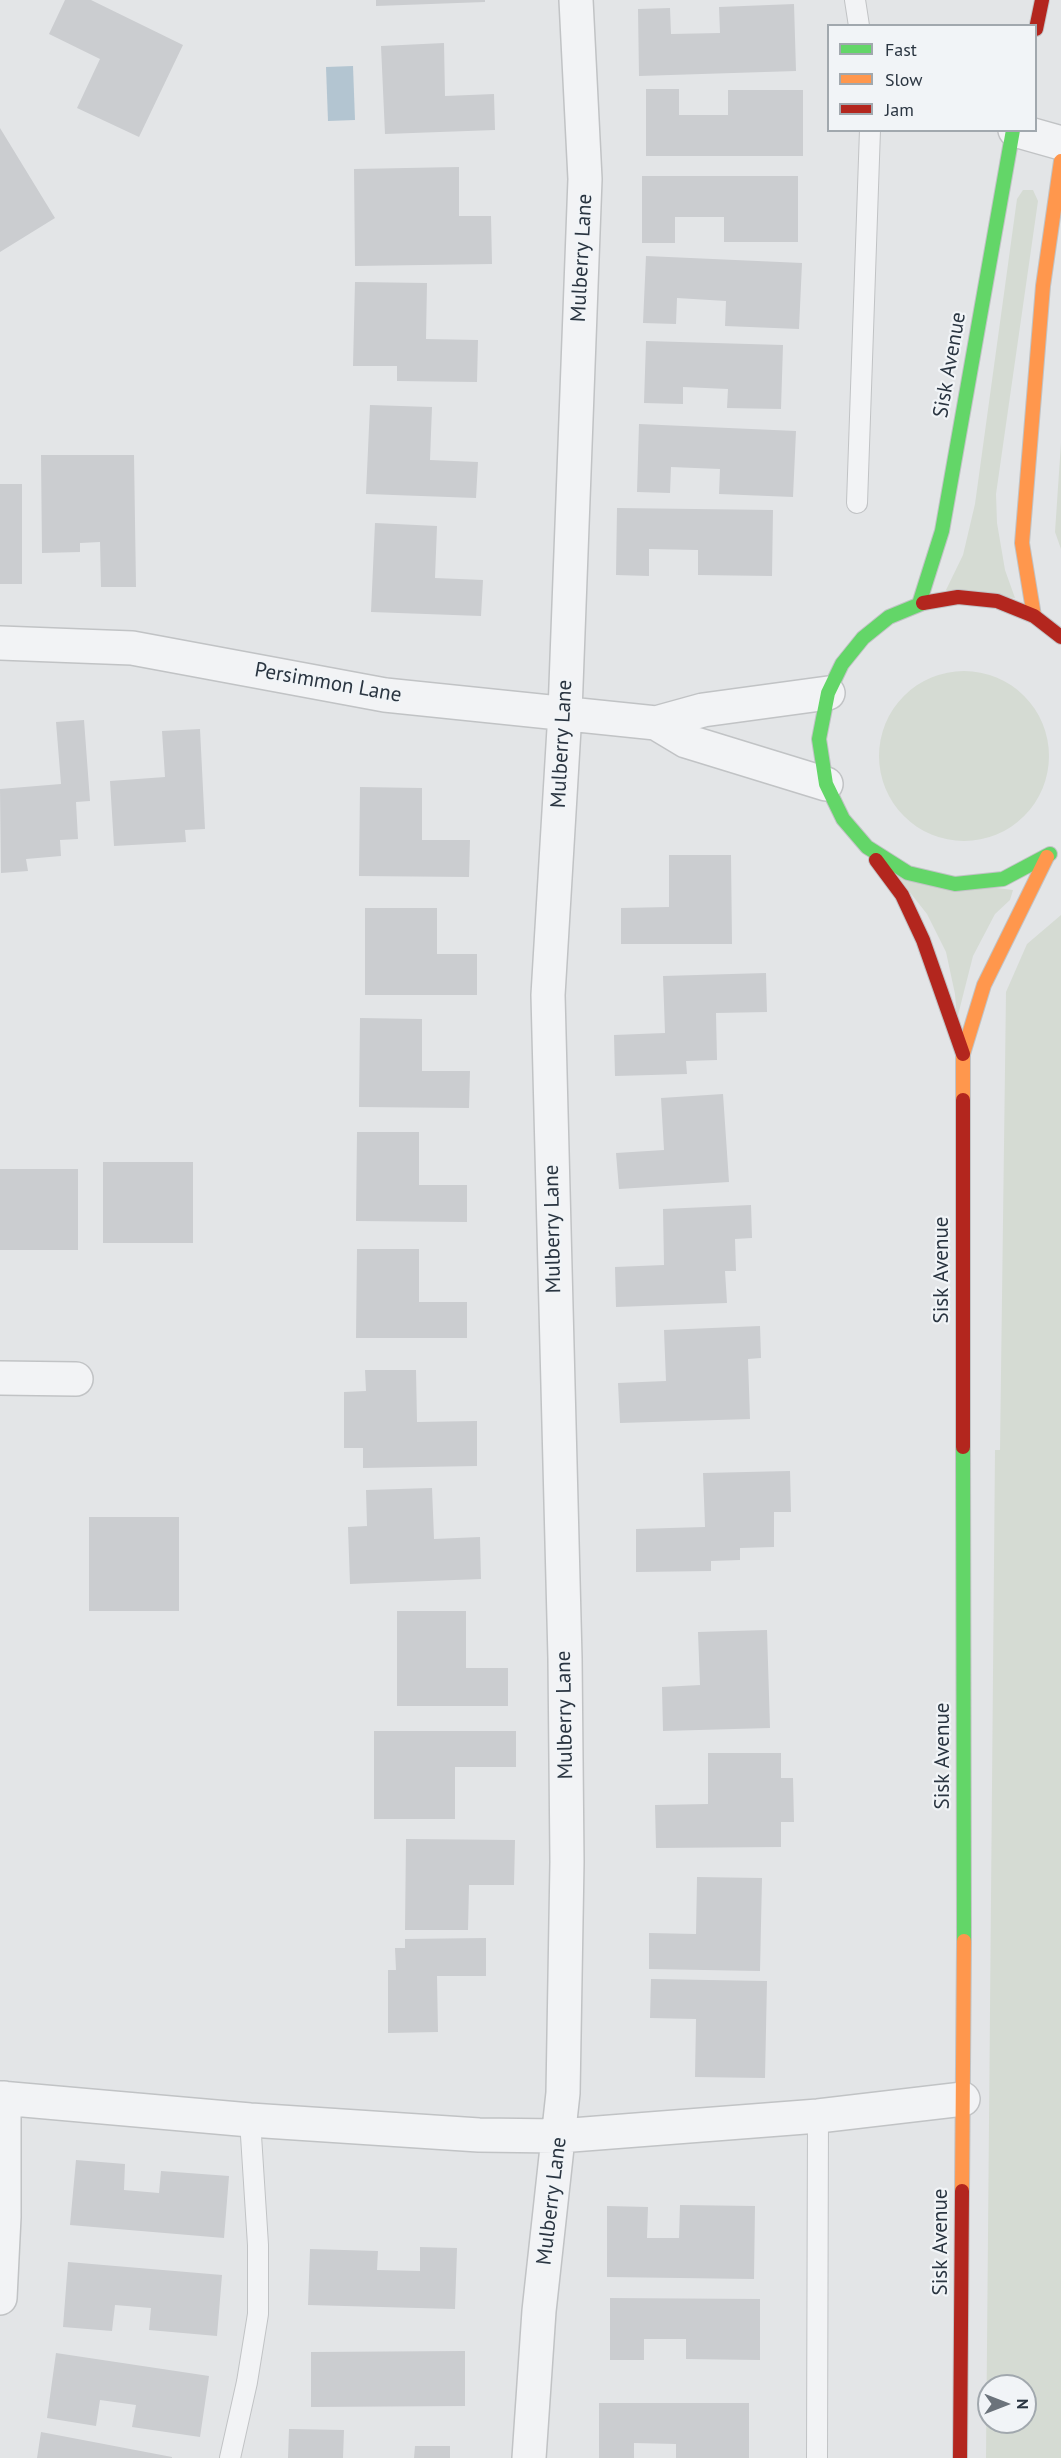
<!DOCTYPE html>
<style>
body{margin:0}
#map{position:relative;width:1061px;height:2458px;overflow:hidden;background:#e3e5e7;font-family:"PT Sans",sans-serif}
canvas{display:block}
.legend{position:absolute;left:827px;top:24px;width:210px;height:108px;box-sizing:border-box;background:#f1f4f7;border:2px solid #a1a8ae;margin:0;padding:8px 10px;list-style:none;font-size:18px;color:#2a3541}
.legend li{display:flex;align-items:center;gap:12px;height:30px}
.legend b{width:30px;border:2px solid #a1a8ae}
.north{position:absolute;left:977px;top:2374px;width:60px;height:60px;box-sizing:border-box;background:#f1f4f7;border:2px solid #a1a8ae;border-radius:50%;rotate:90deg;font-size:16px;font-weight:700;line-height:24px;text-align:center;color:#2a3541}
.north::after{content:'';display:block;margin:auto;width:21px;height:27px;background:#6b737b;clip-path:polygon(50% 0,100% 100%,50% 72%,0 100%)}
</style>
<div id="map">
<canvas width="1061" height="2458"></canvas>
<ul class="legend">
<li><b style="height:8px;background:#63d668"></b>Fast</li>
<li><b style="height:8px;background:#ff974d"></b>Slow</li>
<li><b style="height:8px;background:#b3261e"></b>Jam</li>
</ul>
<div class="north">N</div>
</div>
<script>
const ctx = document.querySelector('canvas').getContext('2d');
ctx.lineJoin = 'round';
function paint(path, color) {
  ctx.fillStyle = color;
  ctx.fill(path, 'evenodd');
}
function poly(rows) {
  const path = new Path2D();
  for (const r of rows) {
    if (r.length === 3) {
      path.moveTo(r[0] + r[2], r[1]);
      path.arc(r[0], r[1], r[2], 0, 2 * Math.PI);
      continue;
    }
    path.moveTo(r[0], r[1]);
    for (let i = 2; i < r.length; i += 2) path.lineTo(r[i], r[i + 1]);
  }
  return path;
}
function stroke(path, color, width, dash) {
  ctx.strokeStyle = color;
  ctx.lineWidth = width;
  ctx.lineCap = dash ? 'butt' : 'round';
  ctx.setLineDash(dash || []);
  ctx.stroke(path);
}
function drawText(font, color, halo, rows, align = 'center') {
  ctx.font = font + ' "PT Sans",sans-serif';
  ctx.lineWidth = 4.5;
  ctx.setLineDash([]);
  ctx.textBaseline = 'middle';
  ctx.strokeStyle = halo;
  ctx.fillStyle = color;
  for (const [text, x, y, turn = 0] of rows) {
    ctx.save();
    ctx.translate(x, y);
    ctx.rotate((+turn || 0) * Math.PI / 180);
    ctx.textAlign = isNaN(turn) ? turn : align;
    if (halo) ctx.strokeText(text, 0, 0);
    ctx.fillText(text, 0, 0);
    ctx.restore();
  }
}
paint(poly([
 [1023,190,1033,190,1038,201,996,494,997,523,1005,570,1015,598,946,590,963,555,975,504,1017,199],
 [1061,443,1061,549,1055,532],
 [964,756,85],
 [897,876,1013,890,1010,900,995,914,973,956,957,1019,955,994,946,952,927,914],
 [1061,915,1061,2458,986,2458,995,1450,1000,1450,1006,992,1027,944],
 [989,2386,1025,2386,1025,2422,989,2422]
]), '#d5dbd3');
paint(poly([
 [353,66,355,120,328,121,326,67]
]), '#b3c5d1');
paint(poly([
 [65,0,91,0,183,45,139,137,77,108,100,59,49,34],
 [376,0,485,0,485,2,376,6],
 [794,4,796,71,639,76,638,9,670,8,671,34,720,33,719,7],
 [444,43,445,96,494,94,495,130,385,134,381,46],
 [646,89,679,89,679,115,728,115,728,90,803,90,803,156,646,156],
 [0,128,55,218,0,252],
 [459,167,459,216,491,216,492,264,355,266,354,169],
 [642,176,798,176,798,242,724,242,724,217,675,217,675,243,642,243],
 [646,256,802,263,799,329,725,326,726,301,677,298,676,324,643,323],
 [355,282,427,283,426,339,478,340,477,382,397,381,397,366,353,366],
 [646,341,783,345,781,409,727,408,728,389,683,387,683,404,644,403],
 [370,405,432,407,430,460,478,462,476,498,366,494],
 [639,424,796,431,793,497,719,494,720,469,671,467,670,493,637,492],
 [41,455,134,455,136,587,101,587,100,542,80,543,80,552,42,553],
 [0,484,22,484,22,584,0,584],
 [617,508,773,510,772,576,698,575,698,550,649,549,649,576,616,575],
 [375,523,437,526,435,578,483,580,481,616,371,612],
 [84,720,90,801,76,802,78,839,60,840,61,856,26,859,28,871,1,873,0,789,61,784,56,722],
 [200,729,205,829,185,830,186,842,114,846,110,781,165,777,162,731],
 [360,787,422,788,422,840,470,840,469,877,359,876],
 [669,855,731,855,732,944,621,944,621,908,669,907],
 [365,908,437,908,437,954,477,954,477,995,365,995],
 [766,973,767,1012,716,1013,717,1060,686,1061,687,1074,615,1076,614,1035,665,1033,663,976],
 [360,1018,422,1019,422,1071,470,1071,469,1108,359,1107],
 [723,1094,729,1182,619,1189,616,1153,664,1150,661,1098],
 [357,1132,419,1132,419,1185,467,1185,467,1222,356,1221],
 [103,1162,193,1162,193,1243,103,1243],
 [0,1169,78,1169,78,1250,0,1250],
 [751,1205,752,1238,735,1239,736,1271,725,1271,727,1303,616,1307,615,1267,664,1265,663,1209],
 [357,1249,419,1249,419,1302,467,1302,467,1338,356,1338],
 [760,1326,761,1358,748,1359,750,1419,620,1423,618,1383,666,1381,664,1330],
 [365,1370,416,1370,417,1422,477,1421,477,1466,363,1468,363,1448,344,1448,344,1392,366,1391],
 [790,1471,791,1512,774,1512,774,1547,740,1548,740,1560,711,1561,711,1571,636,1572,636,1529,705,1527,703,1473],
 [432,1488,434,1539,480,1537,481,1579,350,1584,348,1527,367,1526,366,1490],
 [89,1517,179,1517,179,1611,89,1611],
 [397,1611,466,1611,466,1668,508,1668,508,1706,397,1706],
 [767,1630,770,1728,663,1731,662,1687,700,1685,698,1632],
 [374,1731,516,1731,516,1767,455,1767,455,1819,374,1819],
 [708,1753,781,1753,781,1778,793,1778,794,1822,781,1822,781,1847,656,1848,655,1805,708,1804],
 [406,1839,515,1840,514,1885,469,1885,468,1930,405,1930],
 [697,1877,762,1878,760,1971,649,1969,649,1933,696,1934],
 [486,1938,486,1976,437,1976,438,2032,388,2033,388,1970,396,1970,395,1948,405,1948,405,1939],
 [651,1979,767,1981,765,2078,695,2077,696,2019,650,2018],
 [76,2160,125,2164,124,2190,159,2193,161,2171,229,2176,224,2238,70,2225],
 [680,2205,755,2206,754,2279,607,2277,607,2206,648,2207,647,2238,679,2238],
 [420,2247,457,2248,455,2309,308,2305,310,2249,378,2251,377,2270,420,2271],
 [68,2262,222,2275,217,2336,149,2330,151,2308,115,2305,112,2331,63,2327],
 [610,2298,760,2299,760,2360,686,2359,686,2339,644,2339,644,2360,610,2360],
 [465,2351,465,2406,311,2407,311,2352],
 [56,2353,209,2376,200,2437,132,2427,136,2405,100,2400,96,2426,47,2418],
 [599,2403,749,2403,749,2458,676,2458,676,2444,634,2443,634,2458,599,2458],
 [289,2429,344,2430,343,2458,288,2458],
 [41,2432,172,2457,172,2458,37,2458],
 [415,2446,450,2446,450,2458,414,2458]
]), '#cbcdd0');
const lane = poly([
 [855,0,859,26],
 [857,503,870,130],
 [230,2458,247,2382,258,2314,258,2245,250,2120],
 [817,2458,818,2116]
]);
const street = poly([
 [1015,130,1061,143],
 [0,643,132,648,385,695,656,723,703,710,828,693],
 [656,723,686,741,826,784],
 [0,1378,76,1379],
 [0,2098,250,2120,479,2135,559,2136,818,2116,963,2099],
 [0,2298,4,2217,4,2098],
 [529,2458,539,2311,563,2093,567,1862,565,1658,548,995,565,712,585,179,576,0]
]);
const fast = poly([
 [923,603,889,617,863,638,842,664,828,693,819,739,826,784,843,819,867,847,908,873,955,884,1003,879,1050,854],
 [919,604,942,531,1013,130],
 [963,1447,964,1941]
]);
const slow = poly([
 [1034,616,1022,543,1043,286,1061,161],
 [963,1100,963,1054,984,985,1047,857],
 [962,2191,964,1941]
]);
const jam = poly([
 [1036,29,1042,0],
 [923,603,958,597,997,601,1034,616,1061,637],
 [876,860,902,895,923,940,963,1054],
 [963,1100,963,1447],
 [960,2458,962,2191]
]);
stroke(lane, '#c1c3c5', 22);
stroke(street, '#c1c3c5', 36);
stroke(fast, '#c1c3c5', 16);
stroke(slow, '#c1c3c5', 16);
stroke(jam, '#c1c3c5', 16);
stroke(lane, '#f2f3f5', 20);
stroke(street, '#f2f3f5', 33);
stroke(fast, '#63d668', 14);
stroke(slow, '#ff974d', 14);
stroke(jam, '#b3261e', 14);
drawText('21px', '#2a3541', '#f1f4f7', [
 ["Mulberry Lane",582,258,-87],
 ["Sisk Avenue",950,365,-80],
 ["Persimmon Lane",328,683,10],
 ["Mulberry Lane",562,744,-87],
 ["Mulberry Lane",553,1229,-91],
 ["Sisk Avenue",942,1270,-90],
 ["Mulberry Lane",565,1715,-91],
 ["Sisk Avenue",943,1756,-90],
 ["Mulberry Lane",552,2201,-83],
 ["Sisk Avenue",941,2242,-90]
]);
</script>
